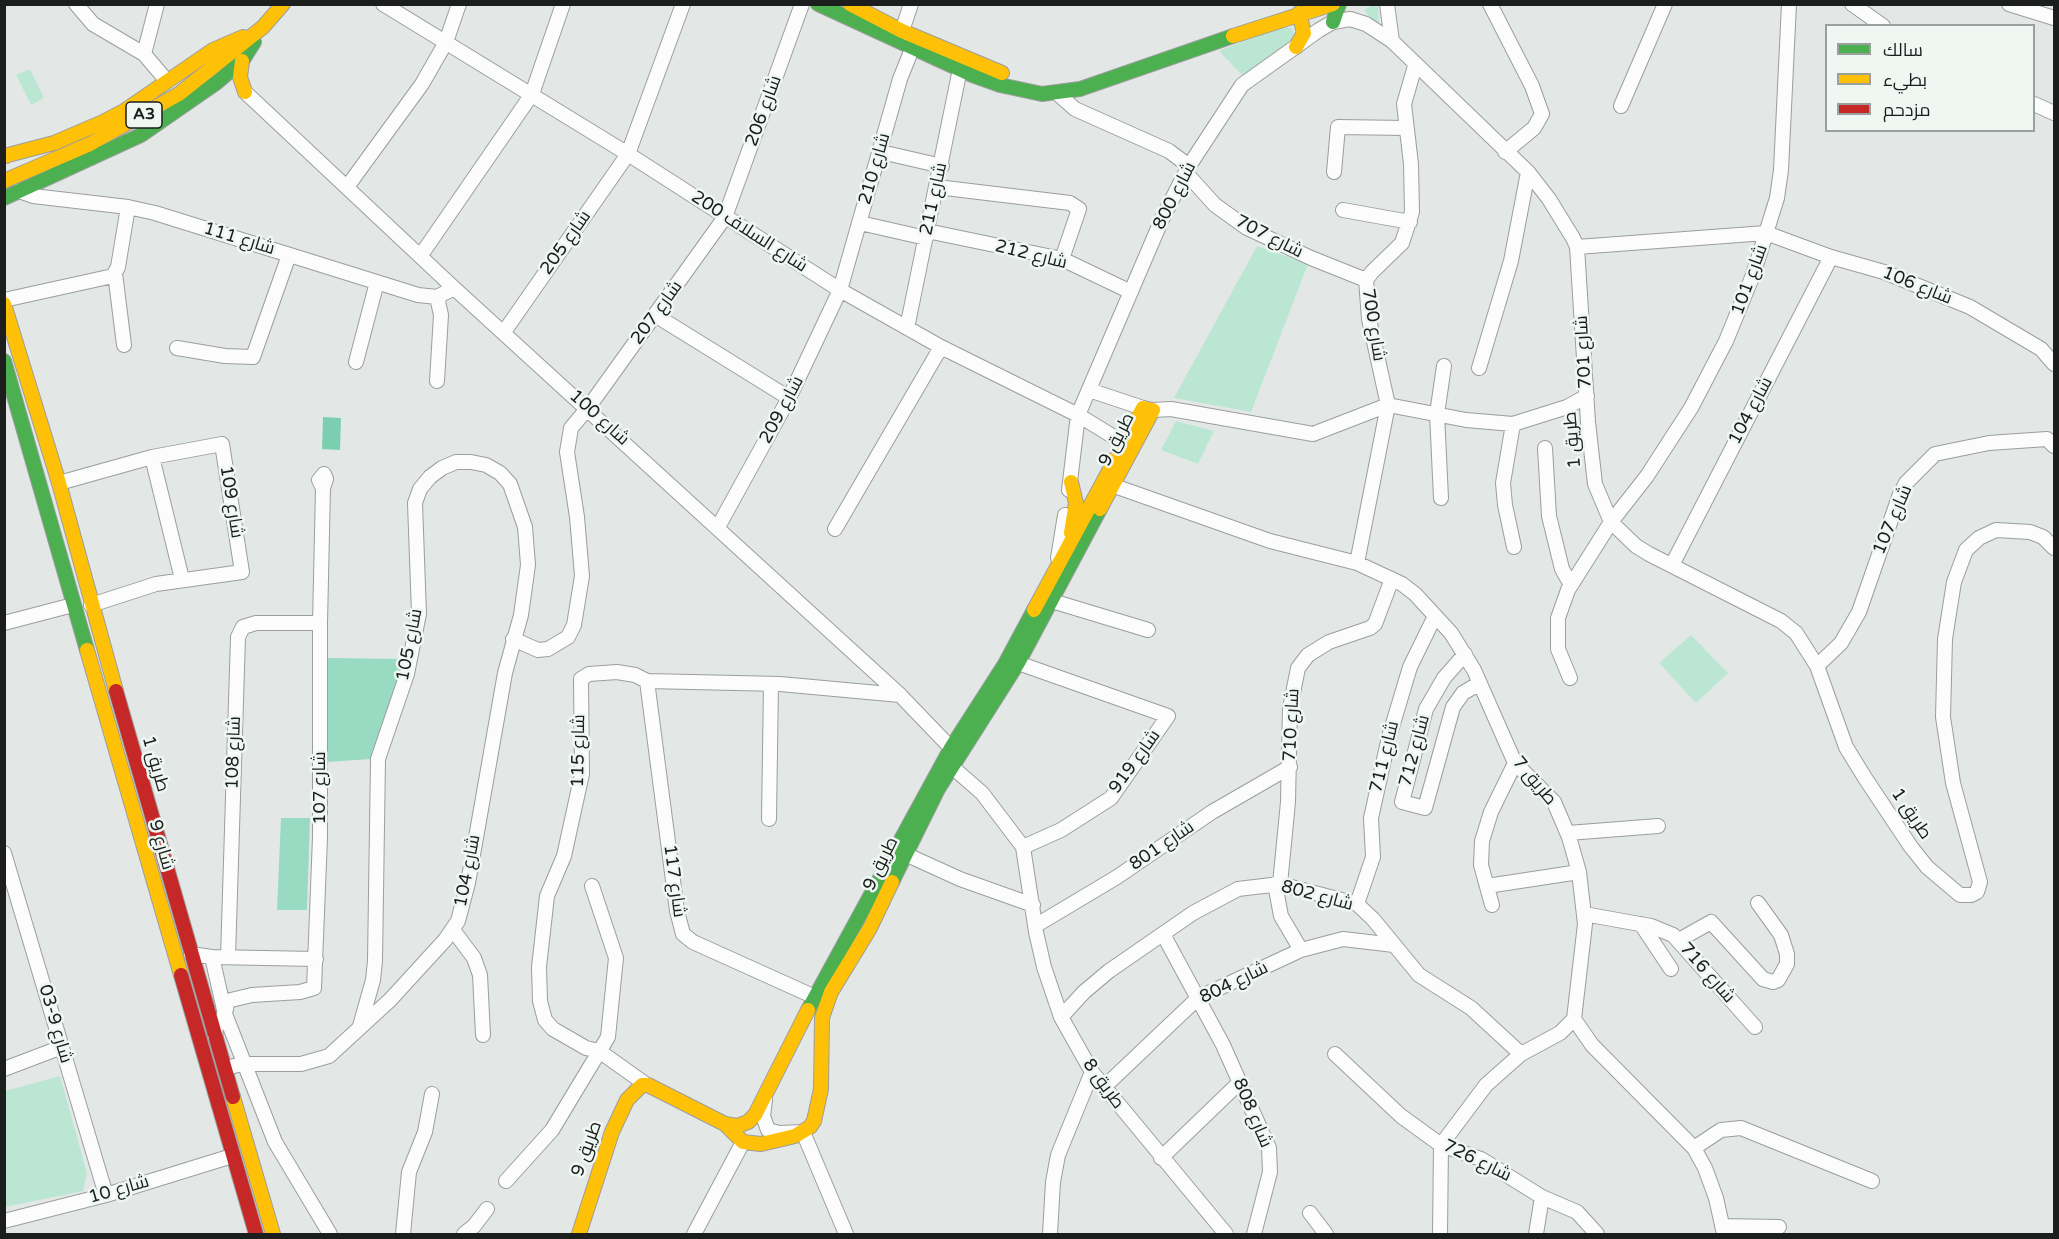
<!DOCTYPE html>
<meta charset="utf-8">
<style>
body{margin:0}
#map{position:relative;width:2059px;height:1239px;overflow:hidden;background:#e3e8e6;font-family:"Varela Round",Cairo,sans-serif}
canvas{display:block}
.frame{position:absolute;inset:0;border:6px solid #1b1e1d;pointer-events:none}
.legend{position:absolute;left:1825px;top:24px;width:210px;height:108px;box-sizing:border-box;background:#eff7f3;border:2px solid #9aa09d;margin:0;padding:8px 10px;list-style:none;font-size:18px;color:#1b1e1d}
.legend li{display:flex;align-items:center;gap:12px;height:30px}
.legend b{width:30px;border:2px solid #9aa09d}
</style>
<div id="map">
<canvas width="2059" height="1239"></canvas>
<div class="frame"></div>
<ul class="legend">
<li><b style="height:8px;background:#4caf50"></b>سالك</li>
<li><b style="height:8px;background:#ffc107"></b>بطيء</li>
<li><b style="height:8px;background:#c62828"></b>مزدحم</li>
</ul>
</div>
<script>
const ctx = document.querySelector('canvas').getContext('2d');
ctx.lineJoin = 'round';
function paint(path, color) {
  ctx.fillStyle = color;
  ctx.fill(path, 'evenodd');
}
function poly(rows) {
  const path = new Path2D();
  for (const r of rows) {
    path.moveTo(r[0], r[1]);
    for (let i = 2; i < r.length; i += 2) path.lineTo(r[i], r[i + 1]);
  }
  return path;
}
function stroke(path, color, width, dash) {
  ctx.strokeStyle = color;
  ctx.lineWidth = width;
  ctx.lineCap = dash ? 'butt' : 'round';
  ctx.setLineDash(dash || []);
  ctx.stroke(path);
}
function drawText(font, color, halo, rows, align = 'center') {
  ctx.font = font + ' "Varela Round",Cairo,sans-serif';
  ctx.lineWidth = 5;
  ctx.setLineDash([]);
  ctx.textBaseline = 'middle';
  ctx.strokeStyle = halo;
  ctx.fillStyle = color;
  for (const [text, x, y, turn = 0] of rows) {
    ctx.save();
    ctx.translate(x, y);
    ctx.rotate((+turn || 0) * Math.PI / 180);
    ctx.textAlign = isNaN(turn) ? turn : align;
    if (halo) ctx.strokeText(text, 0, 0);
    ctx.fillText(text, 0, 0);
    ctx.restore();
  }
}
paint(poly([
 [1373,5,1378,5,1379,25,1377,26,1364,10],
 [1280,27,1292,28,1294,34,1290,42,1245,78,1219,51],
 [30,69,44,98,31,105,16,75],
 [1257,246,1308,264,1251,412,1174,398],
 [1176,421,1214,431,1198,464,1161,450],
 [1691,635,1728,673,1696,703,1659,663],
 [60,1076,87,1173,83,1191,5,1207,5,1091]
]), '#bce6d4');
paint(poly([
 [328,658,404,659,371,759,326,762],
 [281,818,310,818,307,910,277,910]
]), '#99dac2');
paint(poly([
 [323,417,341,418,340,450,322,449]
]), '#7cceb1');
const street = poly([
 [76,4,93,24,144,54,167,81],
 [383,4,628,154,840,290,941,347,1078,415,1132,448],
 [1387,4,1392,41],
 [1490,4,1532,86,1542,114,1534,128,1505,152],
 [1852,4,1883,26],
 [2009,4,2054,18],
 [902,31,911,4],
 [144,54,157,4],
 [245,92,454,288,900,695,951,748],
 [1058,94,1075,109,1169,151,1189,166],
 [2034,104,2054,113],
 [1621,106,1665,4],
 [881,152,942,166],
 [1334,172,1338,127,1406,128],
 [1186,173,1215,205,1247,228,1311,258,1366,280],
 [347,187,422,84,446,42,459,4],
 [937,187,1070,203,1079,209,1062,259],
 [19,191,33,196,128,207,155,213,418,295,437,297,454,288],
 [1343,210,1410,222],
 [860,223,926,238],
 [927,231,1062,259,1131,292],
 [1577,247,1766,233,1831,257,1884,272,1970,307,2041,349,2054,364],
 [421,255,532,94,563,4],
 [115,273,124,345],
 [437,297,441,315,437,381],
 [4,300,113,276,118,267,128,207],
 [655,315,789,398],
 [907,328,960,69],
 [504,332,628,154,683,4],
 [177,348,225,356,253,357,289,255],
 [356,362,377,282],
 [1479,368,1511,261,1528,172],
 [1089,390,1143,408],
 [1153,410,1171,409,1313,434,1388,405,1466,420,1513,424,1567,407,1587,396],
 [1513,424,1503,483,1505,505,1514,547],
 [1545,448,1549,516,1562,569,1571,585],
 [152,457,182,579],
 [59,483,152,457,222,444,242,572,156,584,91,605],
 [1106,483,1270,541,1357,563,1402,584,1415,594,1451,633,1474,670,1515,763,1554,802,1569,837,1579,872,1585,924,1574,1019,1592,1045,1694,1148,1705,1168,1716,1198,1724,1234],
 [1069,490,1078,415,1162,219,1189,166,1242,85,1319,30,1333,22,1350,19,1366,24,1392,41,1528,172,1549,199,1573,238,1577,247,1588,422,1595,484,1611,522,1636,546,1649,554,1781,621,1796,633,1817,666,1846,747,1865,778,1911,847,1927,867,1960,895,1971,895,1977,892,1980,882,1953,783,1943,717,1945,639,1954,582,1966,550,1979,538,1996,530,2030,532,2043,537,2054,548],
 [1441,498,1437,414,1444,366],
 [718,527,789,398,840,290,900,79,912,49],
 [835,529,941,347],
 [1058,558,1065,515],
 [1357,563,1388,405,1369,319,1366,280,1372,272,1402,243,1412,212,1411,164,1404,104,1415,66],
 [1672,565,1831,257],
 [1052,601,1148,630],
 [4,623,73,605],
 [513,639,538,650,548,649,568,637,574,625,582,576,577,517,567,452,571,428,588,408,725,217,802,4],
 [1465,654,1444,678,1426,709,1402,802,1425,808,1453,707,1463,693,1480,683],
 [1018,663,1168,716,1111,798,1061,830,1023,847],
 [1817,666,1841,643,1859,612,1900,494,1906,483,1935,454,1989,443,2047,439,2054,446],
 [1570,678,1558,649,1558,618,1568,590,1611,522,1647,476,1691,408,1726,341,1753,275,1777,198,1781,170,1789,4],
 [647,681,677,911,683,934,693,942,815,997],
 [951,766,982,793,1023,847,1036,932,1044,967,1061,1017,1092,1072,1226,1234],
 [769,819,771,684],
 [1568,833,1658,826],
 [4,853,106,1195],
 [905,854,960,879,1033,905],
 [1275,884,1281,916,1301,950],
 [1280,884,1288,802,1290,708,1298,668,1308,655,1329,642,1370,628,1375,624,1392,579],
 [1487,886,1579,872],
 [1357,904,1373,857,1371,818,1389,737,1410,667,1435,616],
 [1492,905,1481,865,1482,841,1491,812,1515,763],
 [1584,914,1651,926,1673,935,1755,1027],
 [1641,924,1671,969],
 [1035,926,1117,877,1212,812,1290,767],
 [453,930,474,958,480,975,483,1035],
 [1163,934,1223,1045,1269,1148,1270,1172,1254,1234],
 [1679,940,1711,922,1763,979,1773,982,1778,980,1787,964,1787,954,1781,935,1758,903],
 [191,954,212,957,316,959],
 [212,957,225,1014,275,1142,330,1234],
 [228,957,238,637,243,627,256,623,320,623],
 [1061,1017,1084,992,1109,971,1193,913,1238,889,1280,884,1357,904,1373,919,1419,975,1471,1008,1521,1054],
 [215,1036,216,1028,225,1014,227,1004,231,1000,252,995,300,992,314,988,320,837,320,623,323,488,326,479,324,474,319,480,323,488],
 [1335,1054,1401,1116,1441,1145,1481,1159,1542,1197,1577,1212,1597,1234],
 [225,1068,243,1064,301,1064,329,1056,390,1000,445,940,458,921,468,883,505,673,521,615,528,565,525,527,510,484,500,473,486,465,471,462,456,462,442,468,430,477,420,489,415,503,419,614,407,674,378,759,375,961,373,980,360,1026],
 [4,1069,62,1047],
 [644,1083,599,1051,586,1048,553,1029,545,1020,540,1001,539,967,547,896,564,856,582,774,581,679,589,674,617,672,635,675,647,681,780,684,900,695],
 [1103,1088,1198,998,1301,950,1343,939,1394,945],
 [765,1100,763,1116,768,1130,779,1133,803,1132,846,1234],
 [1441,1145,1486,1085,1521,1054,1560,1033,1574,1019],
 [1694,1148,1721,1130,1741,1128,1872,1181],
 [1161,1158,1240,1082],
 [506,1181,552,1130,608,1037,616,958,592,886],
 [1310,1213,1326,1234],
 [4,1221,106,1195,232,1156],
 [1722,1226,1779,1227],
 [403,1234,409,1172,425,1132,432,1094],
 [464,1234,474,1226,487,1209],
 [694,1234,743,1142],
 [1050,1234,1053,1182,1058,1155,1092,1072],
 [1440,1234,1441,1145],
 [1536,1234,1542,1197]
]);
const fast = poly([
 [818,4,972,75,1000,85,1042,94,1080,89,1233,36],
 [1333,22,1339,4],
 [4,198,141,135,216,83,242,61,254,42],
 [4,361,87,650],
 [892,882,938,789,1018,663,1100,509],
 [808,1010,951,748,1005,664,1034,610]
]);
const slow = poly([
 [850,4,902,31,1002,73],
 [1233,36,1333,4],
 [1296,47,1304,33,1299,13],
 [242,61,240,77,245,92],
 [4,156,54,143,103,122,124,111,213,50,243,37],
 [4,156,6,156],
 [4,181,90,144,179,94,263,27,283,4],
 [4,304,59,483,116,691],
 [1071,482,1076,503,1071,533],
 [1034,610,1143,408,1153,410,1100,509],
 [87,650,181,975],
 [233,1097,273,1234],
 [725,1124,743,1142,761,1144,795,1136,810,1127,814,1121,821,1089,822,1018,831,992,870,928,892,882],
 [579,1234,612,1132,627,1100,642,1085,648,1085,725,1124,737,1126,748,1122,755,1115,808,1010]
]);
const jam = poly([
 [116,691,233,1097],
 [181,975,256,1234]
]);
stroke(street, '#9b9e9d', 16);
stroke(fast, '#9b9e9d', 16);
stroke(slow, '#9b9e9d', 16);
stroke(jam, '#9b9e9d', 16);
stroke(street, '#fbfcfb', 14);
stroke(fast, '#4caf50', 14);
stroke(slow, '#ffc107', 14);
stroke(jam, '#c62828', 14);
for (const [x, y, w] of [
 [144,115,36]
]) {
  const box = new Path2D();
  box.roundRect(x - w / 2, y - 13, w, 26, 4.5);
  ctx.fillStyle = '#eff7f3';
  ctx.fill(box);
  stroke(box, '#1b1e1d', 1.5);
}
drawText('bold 16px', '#1b1e1d', null, [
 ["A3",144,115]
]);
drawText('18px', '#1b1e1d', '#eff7f3', [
 ["شارع 206",764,111,-70],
 ["شارع 210",875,169,-74],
 ["800 شارع",1175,196,-63],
 ["شارع 211",934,199,-78],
 ["200 شارع السلاف",749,232,33],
 ["شارع 707",1269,237,27],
 ["شارع 111",239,239,17],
 ["شارع 205",566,243,-55],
 ["شارع 212",1031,255,14],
 ["شارع 101",1750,280,-70],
 ["شارع 106",1917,286,22],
 ["شارع 207",657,313,-54],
 ["شارع 700",1373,325,81],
 ["شارع 701",1584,352,-93],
 ["شارع 209",782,410,-62],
 ["شارع 104",1751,411,-62],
 ["شارع 100",599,418,42],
 ["9 طريق",1117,440,-63],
 ["طريق 1",1573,440,-95],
 ["شارع 109",231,502,81],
 ["شارع 107",1893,520,-67],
 ["شارع 105",410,645,-79],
 ["شارع 710",1292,725,-87],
 ["شارع 115",579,751,-89],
 ["شارع 712",1415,751,-75],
 ["شارع 108",234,753,-88],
 ["شارع 711",1385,757,-76],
 ["شارع 919",1135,762,-54],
 ["طريق 1",155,764,74],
 ["7 طريق",1534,781,50],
 ["شارع 107",320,788,-90],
 ["طريق 1",1911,814,56],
 ["شارع 9",161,845,74],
 ["شارع 801",1162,846,-34],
 ["9 طريق",881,864,-64],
 ["شارع 104",468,871,-79],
 ["شارع 117",674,881,82],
 ["شارع 802",1317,896,15],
 ["شارع 716",1707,973,49],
 ["شارع 804",1234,983,-26],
 ["شارع 9-03",55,1024,74],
 ["طريق 8",1103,1084,54],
 ["شارع 808",1252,1113,67],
 ["طريق 9",587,1149,-70],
 ["شارع 726",1477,1161,26],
 ["شارع 10",119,1190,-16]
]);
</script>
